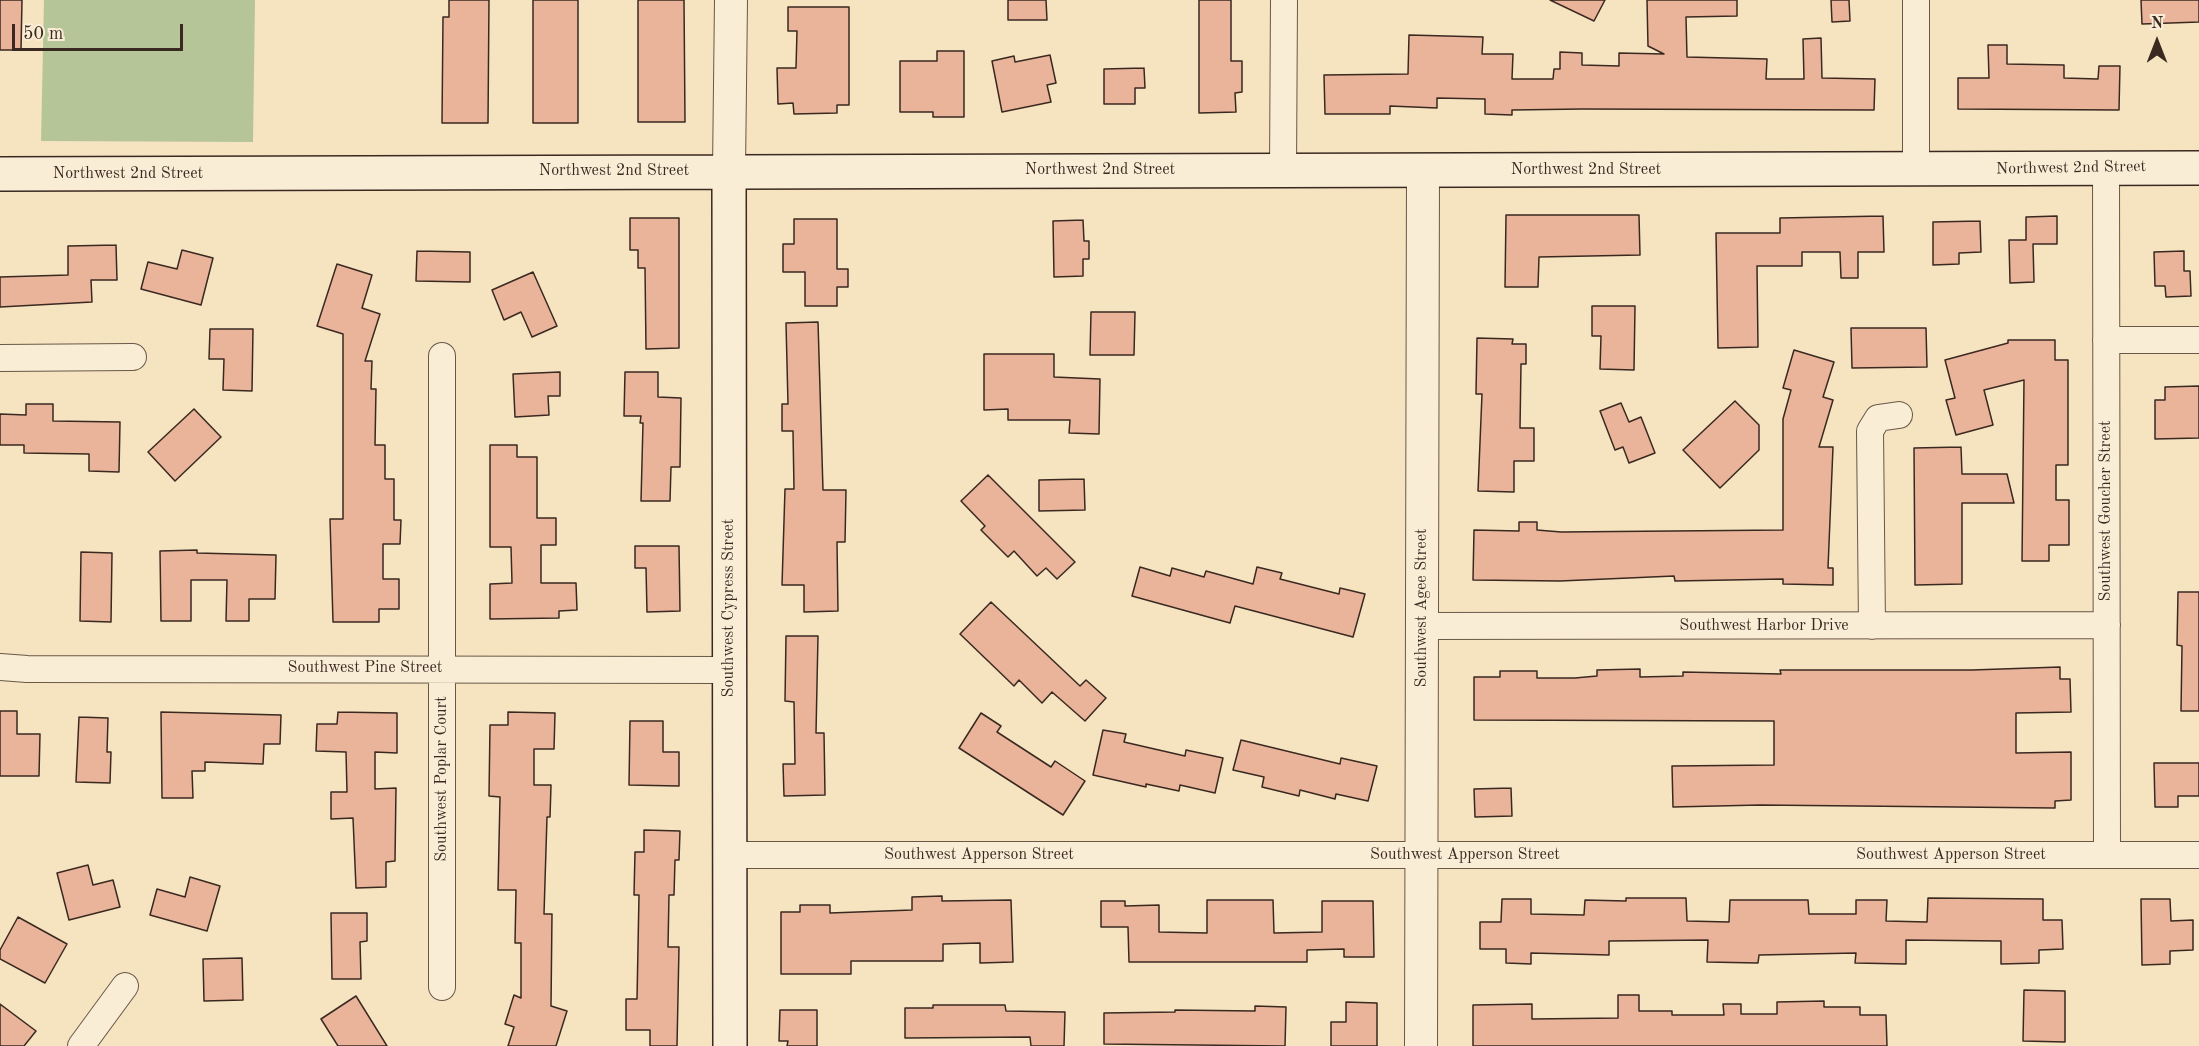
<!DOCTYPE html>
<style>
body{margin:0}
#map{position:relative;width:2199px;height:1046px;overflow:hidden;background:#f6e3c0;font-family:"Old Standard TT",serif}
canvas{display:block}
.north{position:absolute;left:2127px;top:12px;width:60px;height:60px;-webkit-text-stroke:4px #f9edd6;paint-order:stroke;rotate:0deg;font-size:16px;font-weight:700;line-height:24px;text-align:center;color:#3a2920}
.north::after{content:'';display:block;margin:auto;width:21px;height:27px;background:#3a2920;clip-path:polygon(50% 0,100% 100%,50% 72%,0 100%)}
.scale{position:absolute;left:12px;top:24px;width:171px;height:27px;box-sizing:border-box;border:3px solid #3a2920;border-top:0;padding-left:8px;font-size:18px;line-height:21px;white-space:nowrap;color:#3a2920;-webkit-text-stroke:4px #f9edd6;paint-order:stroke}
</style>
<div id="map">
<canvas width="2199" height="1046"></canvas>
<div class="north">N</div>
<div class="scale">50 m</div>
</div>
<script>
const ctx = document.querySelector('canvas').getContext('2d');
ctx.lineJoin = 'round';
function paint(path, color) {
  ctx.fillStyle = color;
  ctx.fill(path, 'evenodd');
}
function poly(rows) {
  const path = new Path2D();
  for (const r of rows) {
    path.moveTo(r[0], r[1]);
    for (let i = 2; i < r.length; i += 2) path.lineTo(r[i], r[i + 1]);
  }
  return path;
}
function stroke(path, color, width, dash) {
  ctx.strokeStyle = color;
  ctx.lineWidth = width;
  ctx.lineCap = dash ? 'butt' : 'round';
  ctx.setLineDash(dash || []);
  ctx.stroke(path);
}
function drawText(font, color, halo, rows, align = 'center') {
  ctx.font = font + ' "Old Standard TT",serif';
  ctx.lineWidth = 4.5;
  ctx.setLineDash([]);
  ctx.textBaseline = 'middle';
  ctx.strokeStyle = halo;
  ctx.fillStyle = color;
  for (const [text, x, y, turn = 0] of rows) {
    ctx.save();
    ctx.translate(x, y);
    ctx.rotate((+turn || 0) * Math.PI / 180);
    ctx.textAlign = isNaN(turn) ? turn : align;
    if (halo) ctx.strokeText(text, 0, 0);
    ctx.fillText(text, 0, 0);
    ctx.restore();
  }
}
paint(poly([
 [44,0,255,0,253,142,41,141]
]), '#b6c598');
const building = poly([
 [0,0,22,0,21,50,0,50,0,0],
 [449,0,489,0,488,123,442,123,443,17,449,17,449,0],
 [533,0,578,0,578,123,533,123,533,0],
 [638,0,684,0,685,122,638,122,638,0],
 [1008,0,1046,0,1047,20,1008,20,1008,0],
 [1199,0,1231,0,1231,61,1242,61,1242,92,1235,93,1236,112,1199,113,1199,0],
 [1550,0,1605,0,1594,21,1550,0],
 [1647,0,1737,0,1737,16,1686,17,1687,57,1767,59,1766,79,1804,79,1803,39,1821,38,1822,78,1875,79,1874,110,1582,109,1512,110,1512,115,1485,114,1485,99,1437,98,1437,108,1390,106,1390,114,1325,114,1324,75,1408,74,1409,35,1483,37,1482,54,1513,54,1512,79,1553,79,1554,69,1560,69,1560,52,1582,53,1582,65,1619,66,1619,53,1664,54,1648,46,1647,0],
 [1831,0,1849,0,1850,21,1832,22,1831,0],
 [2141,0,2199,0,2199,22,2142,24,2141,0],
 [788,7,849,7,849,105,837,105,837,113,794,114,793,103,778,104,777,68,796,68,797,31,788,31,788,7],
 [1988,45,2007,45,2007,64,2064,65,2064,78,2098,79,2099,66,2120,66,2119,110,1958,109,1958,78,1989,78,1988,45],
 [937,51,964,51,964,117,933,117,933,112,900,112,900,61,937,61,937,51],
 [1050,55,1056,83,1047,85,1051,102,1002,112,992,61,1014,56,1015,62,1050,55],
 [1144,68,1145,88,1135,88,1135,104,1104,104,1104,69,1144,68],
 [1506,215,1639,215,1640,255,1539,257,1538,287,1505,287,1506,215],
 [1883,216,1884,252,1858,252,1858,278,1841,278,1840,252,1802,252,1802,266,1757,266,1758,347,1718,348,1716,233,1780,233,1780,218,1883,216],
 [2057,216,2057,244,2033,244,2034,282,2010,283,2009,240,2026,240,2026,217,2057,216],
 [630,218,679,218,679,348,646,349,645,268,638,268,638,250,630,250,630,218],
 [794,219,837,219,837,269,848,269,848,287,837,287,837,306,805,306,805,272,783,272,783,244,794,244,794,219],
 [1083,220,1084,241,1089,241,1089,259,1083,259,1083,276,1054,277,1053,221,1083,220],
 [1980,221,1981,252,1959,253,1959,264,1933,265,1933,222,1980,221],
 [116,245,117,280,91,280,92,302,0,307,0,277,68,275,68,246,116,245],
 [182,250,213,258,201,305,141,289,148,262,177,269,182,250],
 [417,251,470,252,470,282,416,281,417,251],
 [2184,251,2184,271,2190,271,2191,296,2166,297,2165,286,2155,286,2154,252,2184,251],
 [337,264,372,275,362,308,380,314,365,361,372,361,371,389,376,389,375,445,385,445,385,479,394,479,394,520,401,520,400,544,383,544,383,579,399,579,399,609,379,609,379,622,333,622,330,519,343,519,343,334,317,326,337,264],
 [533,272,557,326,532,337,521,312,504,320,492,290,533,272],
 [1592,306,1635,306,1634,370,1600,369,1601,336,1592,336,1592,306],
 [1091,312,1135,312,1134,355,1090,355,1091,312],
 [818,322,823,490,846,490,845,542,837,542,838,611,804,612,804,585,782,585,785,489,794,489,793,431,782,431,782,404,788,404,786,323,818,322],
 [1851,328,1926,328,1927,367,1852,368,1851,328],
 [210,329,253,329,252,391,223,390,224,359,209,359,210,329],
 [1477,338,1513,339,1512,344,1526,344,1526,364,1521,364,1520,428,1534,428,1534,461,1514,461,1514,492,1478,491,1482,394,1476,394,1477,338],
 [2008,340,2055,340,2055,360,2068,360,2068,465,2056,465,2056,500,2069,500,2069,545,2049,545,2049,561,2022,561,2024,380,1984,390,1993,425,1956,435,1946,400,1955,398,1945,360,2008,343,2008,340],
 [1794,350,1834,362,1823,397,1833,400,1819,447,1833,447,1828,568,1833,568,1833,585,1783,584,1783,579,1675,581,1674,576,1560,581,1473,580,1474,530,1519,531,1519,522,1537,522,1537,530,1561,532,1783,530,1783,419,1791,390,1783,388,1794,350],
 [984,354,1054,354,1054,377,1100,379,1099,434,1069,433,1070,420,1008,420,1008,409,984,410,984,354],
 [560,372,560,396,548,396,549,415,515,417,513,374,560,372],
 [625,372,658,372,658,397,681,398,680,467,671,467,670,501,641,501,643,423,640,423,641,416,624,416,625,372],
 [2199,386,2199,438,2155,439,2155,400,2165,400,2165,387,2199,386],
 [1735,401,1759,425,1759,450,1720,488,1683,450,1735,401],
 [1621,403,1629,422,1641,417,1655,453,1629,463,1623,447,1615,450,1600,411,1621,403],
 [26,404,53,404,53,421,120,422,119,472,89,471,89,454,24,453,24,445,0,445,0,414,26,415,26,404],
 [194,409,221,437,175,481,148,452,194,409],
 [490,445,517,445,517,457,537,457,537,518,556,518,556,545,541,545,541,583,576,583,577,610,559,611,559,618,490,619,490,584,512,583,511,547,490,547,490,445],
 [1961,447,1962,474,2007,474,2014,503,1962,503,1962,584,1915,585,1914,448,1961,447],
 [988,475,1075,562,1057,579,1046,568,1037,576,1014,551,1008,557,981,530,985,526,961,501,988,475],
 [1084,479,1085,510,1039,511,1039,480,1084,479],
 [635,546,679,546,680,611,647,612,646,568,635,568,635,546],
 [197,550,197,553,276,555,275,599,249,599,249,621,226,621,227,580,191,580,191,621,161,621,160,551,197,550],
 [81,552,112,553,111,622,80,621,81,552],
 [1140,567,1170,576,1172,568,1204,577,1206,571,1253,584,1257,567,1282,573,1280,579,1339,594,1340,588,1365,594,1353,637,1235,606,1230,623,1132,596,1140,567],
 [2178,592,2199,592,2199,711,2181,711,2182,646,2177,645,2178,592],
 [991,602,1080,686,1086,680,1106,698,1085,721,1052,692,1042,703,1019,680,1014,686,960,634,991,602],
 [786,636,818,636,816,733,824,733,825,795,784,796,783,764,795,764,794,702,785,701,786,636],
 [2060,667,2060,679,2070,679,2071,712,2016,713,2016,753,2071,752,2071,800,2055,801,2055,808,1760,805,1673,807,1672,766,1774,765,1774,721,1474,720,1474,677,1500,677,1500,671,1537,671,1537,678,1575,678,1597,676,1597,670,1640,669,1640,677,1683,676,1683,672,1781,674,1780,670,1972,670,2060,667],
 [0,711,17,711,17,734,40,734,39,776,0,776,0,711],
 [161,712,281,715,280,744,264,744,263,764,205,762,205,771,192,771,193,798,162,798,161,712],
 [338,712,397,713,397,753,375,752,375,789,396,788,395,861,386,862,386,887,356,888,353,818,331,819,331,792,347,792,346,752,316,751,317,724,337,724,338,712],
 [508,712,555,713,554,749,534,749,534,785,551,785,550,817,547,817,544,914,552,914,551,1006,567,1011,556,1046,508,1046,514,1027,505,1024,514,995,521,998,521,943,515,943,516,890,498,890,500,797,489,796,490,725,508,725,508,712],
 [981,713,1001,726,997,732,1051,767,1055,761,1085,781,1063,815,959,748,981,713],
 [79,717,108,718,107,752,111,752,110,783,76,782,79,717],
 [630,721,663,721,663,752,679,752,679,786,629,785,630,721],
 [1103,730,1126,734,1124,742,1185,756,1186,750,1223,758,1215,793,1180,785,1179,791,1146,784,1146,787,1093,775,1103,730],
 [1241,740,1340,764,1341,758,1377,766,1368,801,1336,794,1335,799,1300,790,1299,796,1262,787,1264,777,1233,770,1241,740],
 [2154,763,2199,763,2199,796,2178,796,2178,807,2155,807,2154,763],
 [1511,788,1512,816,1475,817,1474,789,1511,788],
 [644,830,680,831,679,860,675,860,674,895,669,895,668,947,679,947,677,1046,650,1046,650,1030,626,1030,626,999,637,999,639,895,634,895,635,852,644,852,644,830],
 [88,865,93,885,113,880,120,907,69,920,57,873,88,865],
 [190,877,220,886,207,931,150,915,157,889,185,897,190,877],
 [942,896,942,901,1011,900,1013,962,980,963,980,943,943,944,943,961,851,961,851,974,781,974,781,912,800,912,800,905,830,905,830,913,912,910,912,897,942,896],
 [1626,898,1686,898,1687,921,1729,922,1730,900,1808,900,1809,914,1856,914,1856,900,1887,900,1886,921,1927,922,1928,898,2043,899,2043,920,2062,920,2063,949,2039,950,2039,963,2001,964,2001,941,1906,940,1906,964,1855,963,1856,953,1759,955,1758,963,1707,962,1708,940,1609,941,1609,955,1531,953,1531,964,1506,963,1506,949,1480,949,1480,922,1501,922,1502,899,1531,899,1531,914,1584,915,1585,900,1626,901,1626,898],
 [2141,899,2170,899,2171,921,2193,920,2193,950,2170,951,2170,964,2142,965,2141,899],
 [1207,900,1273,900,1274,933,1322,932,1322,901,1373,901,1374,957,1344,957,1344,949,1307,950,1307,962,1129,962,1128,927,1101,927,1101,901,1125,901,1125,906,1159,905,1159,932,1207,933,1207,900],
 [331,913,367,913,367,941,360,942,361,979,332,979,331,913],
 [18,917,67,944,45,983,0,959,0,950,18,917],
 [242,958,243,1000,204,1001,203,959,242,958],
 [2024,990,2065,991,2065,1042,2023,1041,2024,990],
 [1618,995,1639,995,1639,1011,1672,1011,1672,1015,1724,1015,1723,1004,1741,1004,1741,1014,1777,1014,1777,1002,1824,1001,1824,1007,1860,1007,1860,1015,1886,1015,1887,1046,1473,1046,1473,1005,1532,1004,1532,1019,1618,1018,1618,995],
 [356,996,387,1046,338,1046,321,1019,356,996],
 [1346,1002,1377,1003,1377,1046,1331,1046,1331,1022,1346,1022,1346,1002],
 [0,1004,36,1031,24,1046,0,1046,0,1004],
 [933,1005,1005,1005,1006,1011,1065,1012,1064,1046,1031,1046,1030,1037,905,1038,905,1008,933,1008,933,1005],
 [1255,1006,1286,1007,1285,1046,1104,1044,1104,1013,1175,1012,1175,1010,1255,1011,1255,1006],
 [780,1010,817,1010,817,1046,787,1046,788,1041,779,1041,780,1010]
]);
paint(building, '#eab49a');
stroke(building, '#3a2920', 1.5);
const minor = poly([
 [1916,0,1916,170],
 [2106,167,2107,855],
 [1283,170,1284,0],
 [2106,340,2199,340],
 [442,356,442,987],
 [0,358,133,357],
 [1422,626,2107,625],
 [1872,626,1870,431,1878,418,1899,415],
 [0,667,27,669,729,670],
 [730,855,2199,855],
 [81,1046,125,986]
]);
const tertiary = poly([
 [729,170,731,0],
 [1421,1046,1423,170]
]);
const secondary = poly([
 [729,170,730,1046],
 [0,174,2199,168]
]);
stroke(minor, '#695848', 28);
stroke(tertiary, '#695848', 34);
stroke(secondary, '#3a2920', 36);
stroke(minor, '#f9edd6', 26);
stroke(tertiary, '#f9edd6', 32);
stroke(secondary, '#f9edd6', 33);
drawText('16px', '#3a2920', '#f9edd6', [
 ["Northwest 2nd Street",2071,168,-1],
 ["Northwest 2nd Street",1100,170],
 ["Northwest 2nd Street",1586,170],
 ["Northwest 2nd Street",614,171],
 ["Northwest 2nd Street",128,174],
 ["Southwest Goucher Street",2106,511,-90],
 ["Southwest Cypress Street",729,608,-90],
 ["Southwest Agee Street",1422,608,-90],
 ["Southwest Harbor Drive",1764,626],
 ["Southwest Pine Street",365,668],
 ["Southwest Poplar Court",442,779,-90],
 ["Southwest Apperson Street",979,855],
 ["Southwest Apperson Street",1465,855],
 ["Southwest Apperson Street",1951,855]
]);
</script>
